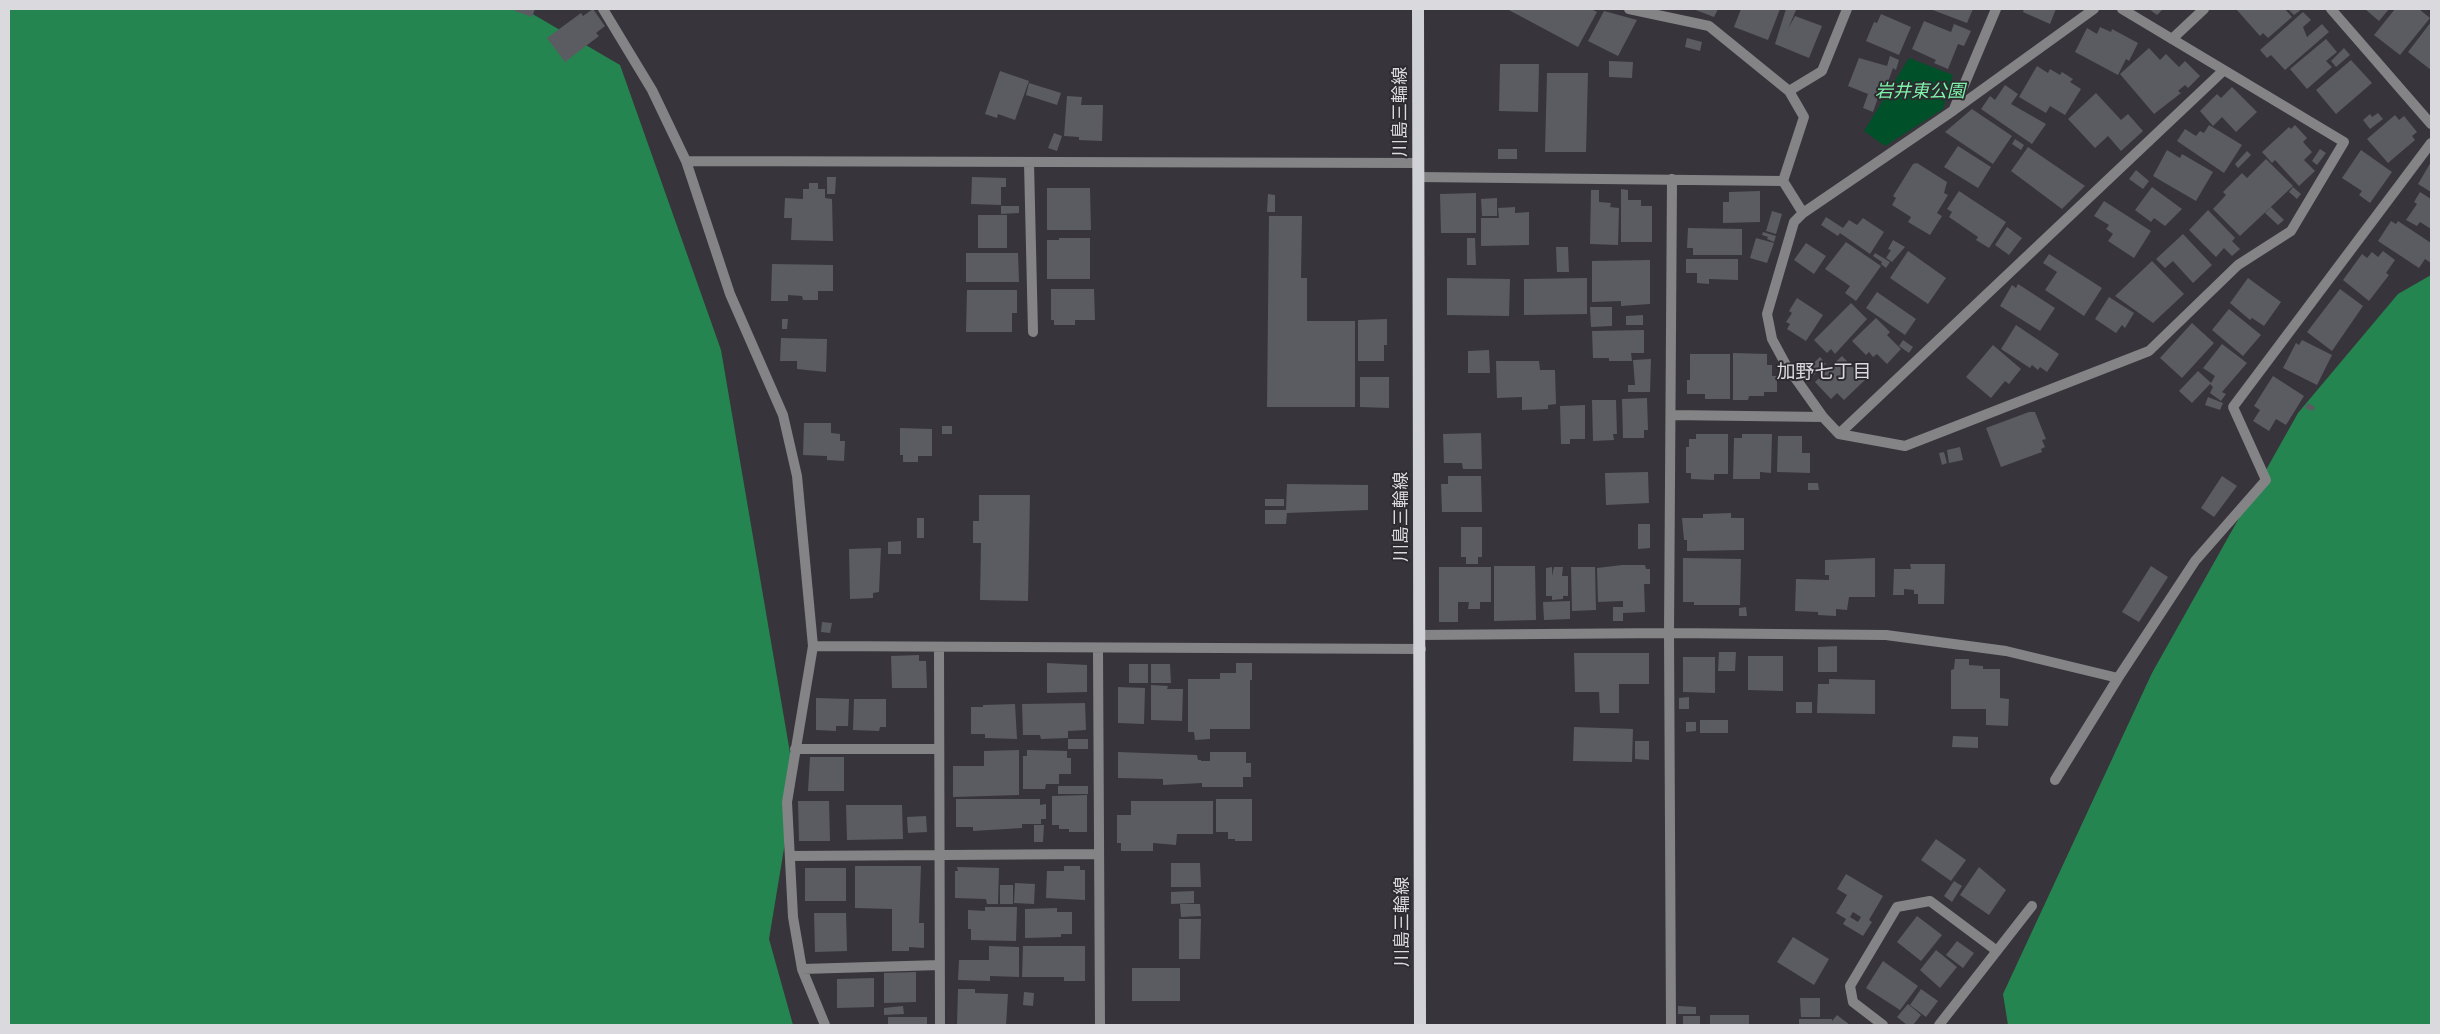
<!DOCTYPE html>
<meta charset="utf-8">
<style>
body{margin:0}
#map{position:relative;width:2440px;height:1034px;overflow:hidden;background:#37353b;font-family:"Zilla Slab",serif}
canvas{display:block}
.frame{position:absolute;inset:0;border:10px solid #dad9dd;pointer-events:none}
</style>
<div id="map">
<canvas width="2440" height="1034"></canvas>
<div class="frame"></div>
</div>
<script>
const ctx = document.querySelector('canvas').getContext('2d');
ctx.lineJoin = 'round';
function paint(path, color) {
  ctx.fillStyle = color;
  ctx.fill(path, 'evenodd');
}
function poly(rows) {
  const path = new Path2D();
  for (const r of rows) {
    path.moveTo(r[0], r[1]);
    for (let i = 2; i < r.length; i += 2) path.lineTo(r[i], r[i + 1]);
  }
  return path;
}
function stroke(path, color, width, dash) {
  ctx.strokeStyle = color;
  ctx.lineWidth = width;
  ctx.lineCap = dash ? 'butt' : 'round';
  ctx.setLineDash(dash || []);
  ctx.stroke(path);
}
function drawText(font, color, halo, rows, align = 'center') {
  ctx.font = font + ' "Zilla Slab","Noto Sans JP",serif';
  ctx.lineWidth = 4;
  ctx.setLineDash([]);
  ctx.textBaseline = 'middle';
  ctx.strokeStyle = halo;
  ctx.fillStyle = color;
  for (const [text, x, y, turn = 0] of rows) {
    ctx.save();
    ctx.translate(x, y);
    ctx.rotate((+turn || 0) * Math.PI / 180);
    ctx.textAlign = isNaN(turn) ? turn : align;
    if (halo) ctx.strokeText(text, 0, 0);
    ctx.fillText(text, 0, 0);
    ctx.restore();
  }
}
paint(poly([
 [1909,58,1953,75,1943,109,1885,146,1864,131]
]), '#00512a');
paint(poly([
 [9,9,524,9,620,65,721,350,795,782,769,939,793,1025,9,1025],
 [2431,275,2431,1025,2008,1025,2003,994,2152,673,2298,413,2398,294]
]), '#258550');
paint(poly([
 [516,9,535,9,532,17,515,11],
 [593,9,605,26,596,33,599,36,565,62,547,38,581,13,583,16],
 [1507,9,1591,9,1597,12,1578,47],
 [1693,9,1718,9,1714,17],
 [1741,9,1780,9,1768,40,1734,27],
 [1786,9,1796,10,1788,29,1795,16,1822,26,1809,58,1775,44],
 [1930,9,1973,9,1967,23],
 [2024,9,2056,9,2050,24,2023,12],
 [2149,9,2163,9,2157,15],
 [2236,9,2285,9,2292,17,2268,38,2263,33,2260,36],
 [2288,9,2302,9,2294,15],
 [2365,9,2389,9,2379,21],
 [2395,9,2419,9,2430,18,2400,55,2374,35],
 [1604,11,1637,20,1618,56,1588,41],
 [2303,12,2311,20,2303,27,2307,37,2322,24,2329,32,2285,70,2271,55,2267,58,2260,50],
 [1881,14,1911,27,1899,55,1866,41,1874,22,1877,23],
 [1924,21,1951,32,1954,24,1971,31,1964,46,1958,44,1948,69,1934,63,1936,60,1912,49],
 [2431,22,2431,70,2408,52],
 [2100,27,2111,32,2112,29,2138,43,2129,61,2126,59,2118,75,2075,52,2087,28,2097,34],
 [1687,38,1702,42,1700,51,1685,47],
 [2326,39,2337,52,2326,61,2332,67,2307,89,2290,69],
 [2149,48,2160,60,2166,54,2179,67,2185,61,2200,76,2188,88,2185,85,2178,91,2181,93,2154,114,2120,74],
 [2344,48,2350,55,2336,67,2331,61],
 [1890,56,1899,60,1896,70,1893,68,1882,99,1878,98,1873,112,1863,108,1868,94,1848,86,1859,58,1887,66],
 [2351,60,2372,83,2336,114,2316,90],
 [1609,61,1633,62,1632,78,1609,77],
 [1500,64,1539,64,1538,112,1499,111],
 [2037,66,2048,73,2050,69,2060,75,2062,72,2073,79,2070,82,2081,89,2065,115,2050,106,2046,113,2019,97],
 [1000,71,1029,81,1015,120,998,114,997,118,985,114],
 [1547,73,1588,73,1586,152,1545,152],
 [1029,83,1061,93,1057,105,1026,95],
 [2005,85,2018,94,2011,104,2046,124,2032,144,1981,109,1990,96,1995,100],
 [2232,87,2257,112,2236,132,2222,117,2213,126,2200,111,2217,94,2221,98],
 [2096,93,2121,120,2128,114,2143,131,2121,151,2108,136,2095,148,2068,119],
 [1067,96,1082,97,1081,105,1103,105,1102,141,1079,140,1079,137,1064,136],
 [1972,109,2012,136,1993,164,1945,132],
 [2378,113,2383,119,2370,129,2363,120,2370,114,2372,117],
 [2395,115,2399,120,2404,116,2417,132,2412,136,2415,140,2388,163,2367,139],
 [2209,125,2242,145,2224,173,2177,141,2185,129,2196,136,2200,131,2204,133],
 [2295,125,2307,138,2303,142,2312,152,2304,160,2315,171,2299,186,2275,160,2272,163,2262,152,2289,127,2291,129],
 [1054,133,1062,136,1057,151,1048,148],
 [2015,139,2024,145,2021,150,2012,144],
 [1958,146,1991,167,1978,188,1944,167],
 [2028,147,2085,186,2062,209,2011,171],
 [1498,149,1517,149,1517,159,1498,159],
 [2320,149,2326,153,2317,165,2312,161],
 [2167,150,2180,158,2182,154,2213,172,2196,201,2153,176],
 [2361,150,2392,172,2370,203,2359,195,2362,191,2342,178],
 [2247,151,2251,155,2238,168,2235,164],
 [2266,159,2293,186,2240,236,2213,209,2226,195,2223,192,2242,173,2247,178],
 [2431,162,2431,192,2418,184],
 [1917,163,1947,182,1944,193,1948,195,1937,213,1942,216,1930,235,1908,222,1911,217,1892,205,1896,198,1893,196,1913,164],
 [2136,170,2149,181,2143,189,2129,179],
 [827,177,836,177,835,194,827,194],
 [972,177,1006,178,1006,187,1001,187,1001,205,971,204],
 [809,183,818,183,818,189,825,189,825,198,832,199,833,241,791,240,792,218,784,218,785,198,803,199,803,189,809,189],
 [2152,187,2182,209,2165,226,2154,218,2151,222,2135,210],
 [2293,187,2301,194,2297,199,2289,192],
 [1047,188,1090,188,1091,230,1047,230],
 [1621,189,1628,190,1628,200,1641,200,1641,206,1652,206,1652,242,1621,242],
 [1591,190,1599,190,1599,202,1611,203,1610,207,1619,208,1618,245,1590,244],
 [1760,191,1760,222,1723,223,1723,202,1729,202,1729,192],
 [1959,191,2006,222,1989,248,1976,240,1978,237,1949,217,1952,212,1947,209],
 [2420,192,2431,199,2431,229,2420,222,2417,226,2406,220,2417,204,2414,202],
 [1476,193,1476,233,1441,233,1440,194],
 [1268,194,1275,195,1275,212,1267,212],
 [1497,198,1497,216,1482,216,1481,199],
 [2104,201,2151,231,2134,258,2108,241,2113,234,2106,229,2109,225,2094,216],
 [1001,206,1019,206,1019,213,1001,214],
 [1515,207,1515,213,1529,212,1529,245,1481,246,1481,218,1499,218,1498,208],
 [2271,207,2284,220,2278,225,2265,213],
 [2208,210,2235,238,2232,241,2240,249,2232,256,2224,248,2216,257,2189,230],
 [1772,211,1782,214,1776,234,1766,231],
 [978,215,1007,215,1007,248,978,248],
 [1269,216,1302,216,1301,278,1307,278,1307,321,1355,321,1355,407,1267,407],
 [1826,217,1843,228,1849,220,1857,225,1863,218,1884,232,1870,254,1840,233,1838,236,1821,225],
 [2391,221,2396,224,2398,221,2431,243,2431,263,2425,259,2419,268,2378,241],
 [2007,227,2022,238,2009,255,1995,245],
 [1688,228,1742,229,1742,255,1693,255,1693,248,1687,248],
 [1763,232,1776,236,1774,242,1767,239,1768,237,1762,235],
 [2183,234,2212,265,2193,283,2173,261,2165,268,2156,259],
 [1059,238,1090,238,1090,279,1047,279,1047,240,1059,240],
 [1467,238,1475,238,1476,265,1467,265],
 [1756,238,1774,243,1767,263,1750,258],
 [1893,240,1905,247,1892,262,1886,258,1891,250,1888,249],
 [1846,242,1881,266,1856,301,1845,293,1850,286,1825,269],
 [1806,243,1826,256,1814,274,1794,260],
 [1556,247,1568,247,1569,272,1557,272],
 [1908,251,1946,278,1928,304,1890,278],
 [2383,251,2395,260,2386,273,2389,275,2369,301,2343,280,2362,254,2367,258,2372,252,2378,257],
 [966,253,1018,253,1019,282,966,282],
 [1875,253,1890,262,1886,268,1881,264,1882,262,1873,256],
 [2049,254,2102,288,2084,316,2045,290,2057,272,2043,263],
 [1686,259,1738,259,1738,280,1709,279,1709,284,1697,283,1697,273,1686,273],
 [1650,260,1650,304,1621,306,1621,301,1592,302,1592,261],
 [2152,261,2184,294,2153,323,2115,296],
 [772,264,833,265,833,291,818,291,818,300,803,300,802,296,788,295,788,301,771,301],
 [1447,278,1510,279,1509,316,1447,315],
 [1587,278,1587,314,1524,315,1524,279],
 [2248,278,2281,302,2264,326,2252,318,2250,320,2230,303],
 [2018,284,2055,308,2040,331,2000,306,2012,285,2016,288],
 [1051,289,1094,289,1095,320,1075,320,1075,325,1054,325,1054,320,1051,320],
 [2340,289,2363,306,2332,351,2307,332],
 [967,290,1017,290,1017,313,1012,313,1012,332,966,332],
 [1877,292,1916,319,1905,335,1866,308],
 [2109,297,2134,313,2125,328,2122,325,2116,333,2095,319],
 [1797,298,1823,315,1806,341,1787,329,1790,324,1786,322,1792,313,1789,311],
 [1851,303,1867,319,1835,354,1831,349,1827,353,1814,340],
 [1590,307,1612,307,1612,326,1591,327],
 [2229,309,2261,335,2243,356,2212,330],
 [1643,315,1643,325,1626,325,1626,316],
 [1876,318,1890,332,1887,335,1901,349,1887,364,1877,354,1873,357,1869,352,1866,355,1852,341],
 [782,319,788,319,787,329,782,329],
 [1387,319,1387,345,1384,345,1384,361,1358,361,1358,320],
 [2192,323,2214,343,2182,378,2160,358],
 [2016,325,2059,354,2047,372,2040,367,2038,370,2032,365,2030,368,2001,349],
 [1644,330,1644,353,1631,353,1632,361,1609,361,1609,358,1593,358,1592,331],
 [781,338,827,339,826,372,797,369,797,361,780,361],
 [1903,340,1913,347,1909,353,1899,346],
 [2302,340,2332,355,2317,385,2283,368,2296,343,2299,345],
 [2222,344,2247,363,2222,392,2226,394,2221,401,2210,393,2213,387,2210,384,2192,403,2179,391,2198,371,2211,383,2215,376,2203,368],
 [1993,345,2021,369,2009,384,2005,381,1991,398,1966,377],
 [1489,350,1490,373,1468,373,1468,351],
 [1733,353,1767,354,1767,365,1772,365,1772,376,1777,376,1777,392,1764,392,1764,396,1749,396,1748,400,1733,400],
 [1690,354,1730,354,1730,399,1705,399,1705,394,1687,394,1687,380,1690,380],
 [1842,356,1865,380,1844,400,1837,393,1831,399,1815,382],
 [1820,357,1826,364,1813,376,1807,369],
 [1651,359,1650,392,1628,392,1628,385,1635,385,1633,360],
 [1496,361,1539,361,1540,370,1555,370,1556,404,1548,405,1548,409,1522,410,1522,397,1497,398],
 [2273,376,2304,396,2286,425,2276,419,2269,431,2253,421,2260,410,2254,406],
 [1360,377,1389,377,1389,408,1360,407],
 [2208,397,2223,403,2220,410,2205,405],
 [1647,398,1648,430,1644,430,1644,438,1623,438,1622,399],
 [1592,400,1616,400,1617,434,1613,434,1614,440,1593,441],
 [2308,403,2315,407,2313,411,2305,408],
 [1585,405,1585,439,1570,439,1570,444,1561,444,1560,406],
 [2029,412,2035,412,2046,439,2042,440,2045,447,2041,449,2042,452,2001,467,1986,428],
 [804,423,831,423,831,433,840,434,840,441,845,441,844,461,827,460,827,456,803,455],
 [942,426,952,426,952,434,942,434],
 [900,428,932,429,932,456,918,456,918,462,903,462,903,455,900,455],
 [1481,433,1482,469,1463,469,1462,463,1444,463,1443,434],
 [1696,434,1728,434,1728,474,1714,474,1714,480,1691,479,1691,473,1686,473,1686,447,1689,447,1689,439,1696,439],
 [1742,434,1772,434,1771,473,1760,472,1760,479,1733,479,1734,438,1742,438],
 [1778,436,1802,436,1802,453,1810,453,1810,473,1777,472],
 [1960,447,1963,460,1949,463,1947,450],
 [1944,452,1947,463,1942,465,1939,453],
 [1648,472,1649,503,1606,505,1605,473],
 [1448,476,1481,476,1482,512,1442,512,1441,484,1448,484],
 [2222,476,2237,486,2214,517,2201,508],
 [1808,483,1818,483,1819,490,1808,490],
 [1287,484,1368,485,1368,510,1287,513,1286,524,1265,524,1265,510,1286,510],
 [979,495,1030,495,1028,601,980,600,981,543,973,543,973,521,979,521],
 [1265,499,1284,499,1284,506,1265,506],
 [1731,513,1731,518,1744,518,1744,550,1687,551,1687,540,1684,540,1682,518,1703,518,1703,514],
 [917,518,924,518,924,538,917,538],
 [1638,524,1650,524,1650,548,1638,549],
 [1461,527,1482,527,1482,557,1478,557,1478,564,1466,564,1466,557,1461,557],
 [901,541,901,554,888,554,888,542],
 [881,548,879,592,873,593,873,598,850,599,849,549],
 [1683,558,1741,559,1740,605,1694,605,1694,602,1683,602],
 [1875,558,1875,597,1849,597,1847,610,1836,609,1836,616,1818,615,1818,612,1795,611,1796,579,1829,580,1829,575,1825,575,1825,560],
 [1910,564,1945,564,1944,604,1918,604,1918,594,1914,594,1914,590,1904,589,1904,595,1893,595,1894,569,1911,569],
 [1622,565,1645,565,1646,569,1650,569,1650,584,1644,584,1645,612,1623,613,1623,621,1613,621,1613,607,1623,607,1623,601,1598,602,1597,568],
 [1494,566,1535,566,1536,620,1494,621],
 [2151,566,2168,577,2139,622,2122,612],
 [1439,567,1491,567,1491,602,1480,602,1480,609,1468,609,1469,602,1458,602,1458,622,1439,622],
 [1552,567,1552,576,1554,567,1563,567,1562,576,1568,576,1568,596,1563,596,1563,599,1552,600,1552,596,1546,596,1546,568],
 [1571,567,1595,567,1596,610,1572,611],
 [1570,601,1570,619,1544,620,1543,602],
 [1746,607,1747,616,1739,616,1739,608],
 [822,622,832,623,830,633,821,632],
 [1837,646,1837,672,1818,672,1818,647],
 [1719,652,1736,652,1735,671,1718,671],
 [1574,653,1649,653,1649,684,1619,684,1619,713,1600,713,1599,692,1575,692],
 [919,655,919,661,926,661,927,688,892,688,891,656],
 [1748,656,1783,656,1783,691,1748,690],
 [1683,657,1715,657,1715,693,1683,692],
 [1955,659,1969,659,1969,665,1983,666,1983,669,2000,669,2000,698,2009,699,2008,726,1986,725,1986,709,1951,709,1951,670,1954,669],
 [1047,663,1087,665,1087,692,1047,693],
 [1236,663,1252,663,1252,680,1250,680,1250,729,1210,729,1210,739,1195,740,1194,732,1188,732,1188,679,1220,679,1220,673,1236,673],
 [1129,664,1148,664,1148,683,1129,683],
 [1151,664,1170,664,1171,683,1151,683],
 [1829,679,1875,680,1875,714,1817,713,1818,684,1829,684],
 [1151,685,1168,686,1167,689,1183,689,1182,721,1151,720],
 [1118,687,1145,688,1144,724,1118,723],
 [1689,697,1689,709,1679,709,1679,698],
 [816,698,849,699,848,726,836,726,836,731,816,730],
 [854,699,886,699,886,727,880,727,879,731,853,730],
 [1796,702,1812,702,1812,713,1796,713],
 [1085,703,1086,730,1068,731,1068,738,1041,739,1040,735,1023,735,1022,704],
 [1015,704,1017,739,985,738,985,734,971,734,971,707,983,707,983,705],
 [1700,720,1728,720,1728,733,1700,733],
 [1686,722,1696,722,1696,731,1686,732],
 [1574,727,1633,729,1632,762,1573,761],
 [1953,736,1978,737,1978,748,1952,747],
 [1068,739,1088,739,1088,749,1068,749],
 [1635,741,1649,741,1649,760,1635,759],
 [1019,750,1019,795,953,797,953,766,984,766,984,751],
 [1027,750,1067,751,1067,758,1071,758,1071,774,1059,774,1059,784,1046,784,1045,789,1023,789,1023,756,1027,756],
 [1118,752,1197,755,1198,760,1201,760,1201,761,1210,761,1210,752,1246,752,1246,763,1251,763,1251,777,1243,777,1243,787,1202,787,1202,783,1163,785,1163,779,1118,778],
 [810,757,844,757,844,791,808,791],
 [1058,786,1088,786,1088,794,1058,794],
 [1087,795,1087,832,1069,832,1069,829,1059,829,1059,825,1052,825,1052,796],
 [956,799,1040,799,1040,805,1046,804,1046,819,1041,819,1041,824,1022,824,1022,828,973,831,973,827,956,827],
 [1216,799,1252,799,1252,841,1235,841,1235,839,1228,839,1228,832,1216,832],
 [798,801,829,801,830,841,799,841],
 [1131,801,1213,801,1213,834,1177,834,1176,845,1153,843,1153,851,1121,851,1121,843,1117,843,1117,815,1131,815],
 [846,805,902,805,903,839,847,840],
 [926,816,927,832,908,833,907,817],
 [1034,825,1044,825,1043,842,1034,842],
 [1936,839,1966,860,1951,881,1921,860],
 [1171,863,1200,863,1201,887,1171,887],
 [855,866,921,866,919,923,924,923,924,948,909,947,909,951,892,951,892,909,855,908],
 [1064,866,1080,866,1080,870,1085,870,1085,900,1046,898,1047,871,1064,871],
 [957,867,999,868,998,904,987,904,986,899,955,898,955,871,958,871],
 [1979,867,2006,890,1989,915,1960,895],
 [805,868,846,868,846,901,805,901],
 [1846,874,1883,896,1869,920,1872,922,1863,936,1843,924,1846,919,1836,913,1847,895,1837,889],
 [1853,912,1861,917,1858,922,1850,917],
 [1954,881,1962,886,1952,902,1944,896],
 [1015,883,1035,884,1034,904,1014,903],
 [1000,885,1013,885,1013,904,1000,904],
 [1194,891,1194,903,1171,904,1171,892],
 [1180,904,1200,904,1201,916,1181,917],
 [985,907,1017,907,1016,941,971,940,971,929,968,929,968,910,985,911],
 [1057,908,1057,912,1072,912,1072,934,1061,934,1061,937,1025,938,1025,909],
 [814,913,846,913,847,951,815,952],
 [1917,916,1942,935,1921,961,1897,942],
 [1179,919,1201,919,1200,959,1179,959],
 [1793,937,1829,959,1814,985,1777,962],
 [1957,941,1974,953,1963,968,1946,955],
 [989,946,1019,947,1019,977,990,976,990,981,958,980,959,960,989,960],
 [1023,946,1085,946,1085,981,1064,981,1064,977,1022,977],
 [1936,950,1957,967,1940,988,1920,970],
 [1883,961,1918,986,1900,1010,1866,988],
 [1132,968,1180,968,1180,1001,1132,1001],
 [916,972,916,1002,884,1003,884,973],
 [874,978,874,1007,837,1008,837,979],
 [958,989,975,989,975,993,1008,994,1006,1025,957,1025],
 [1921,989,1938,1001,1926,1017,1910,1005],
 [1024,992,1034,993,1033,1006,1023,1005],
 [1800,998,1820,998,1820,1017,1801,1017],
 [1908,1004,1921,1015,1913,1025,1907,1025,1897,1017],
 [903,1006,904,1014,884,1015,884,1008],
 [1678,1006,1696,1007,1696,1014,1678,1014],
 [1710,1015,1749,1015,1749,1025,1710,1025],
 [1837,1015,1850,1025,1799,1025,1799,1019,1832,1019,1832,1021],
 [1683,1016,1700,1016,1700,1025,1683,1025],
 [888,1017,927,1017,927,1025,888,1025]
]), '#5b5b62');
stroke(poly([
 [603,9,652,90,686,161,730,294,783,415,797,476,813,646,787,802,793,917,802,969,825,1025],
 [1629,9,1709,26,1789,91,1804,117,1783,181,1803,213],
 [2094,9,1954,110,1803,213,1794,222,1767,314,1772,339,1786,365,1823,417,1839,434,1905,446,2149,351,2238,265,2291,231,2344,142,2122,9],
 [2331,9,2431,124],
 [2172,39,2204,9],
 [1789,91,1822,71,1847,9],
 [1954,109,1996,9],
 [686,161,1419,163],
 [1029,163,1033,332],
 [1418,177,1783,181],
 [1671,415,1823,417],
 [1839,434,2224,70],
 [1420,635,1669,633,1886,635,2006,651,2118,678],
 [813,646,1421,649],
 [939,647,940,1025],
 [1098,649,1100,1025],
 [795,749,939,749],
 [2055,780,2118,678,2195,561,2266,480,2233,407,2431,143],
 [790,856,1098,854],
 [802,969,940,965],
 [1671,1025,1669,633,1672,179],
 [1883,1025,1853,1002,1850,986,1897,907,1930,901,1997,951],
 [1939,1025,2032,906]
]), '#848487', 10);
stroke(poly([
 [1418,9,1420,1025]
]), '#d1d2d8', 12);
drawText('italic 18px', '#7cf4a9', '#2d2b30', [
 ["岩井東公園",1920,92]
]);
drawText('18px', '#dad9dd', '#2d2b30', [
 ["川島三輪線",1401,112,-90],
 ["川島三輪線",1402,517,-90],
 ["川島三輪線",1403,922,-90]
]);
drawText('19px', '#dad9dd', '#2d2b30', [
 ["加野七丁目",1824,373]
]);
</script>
